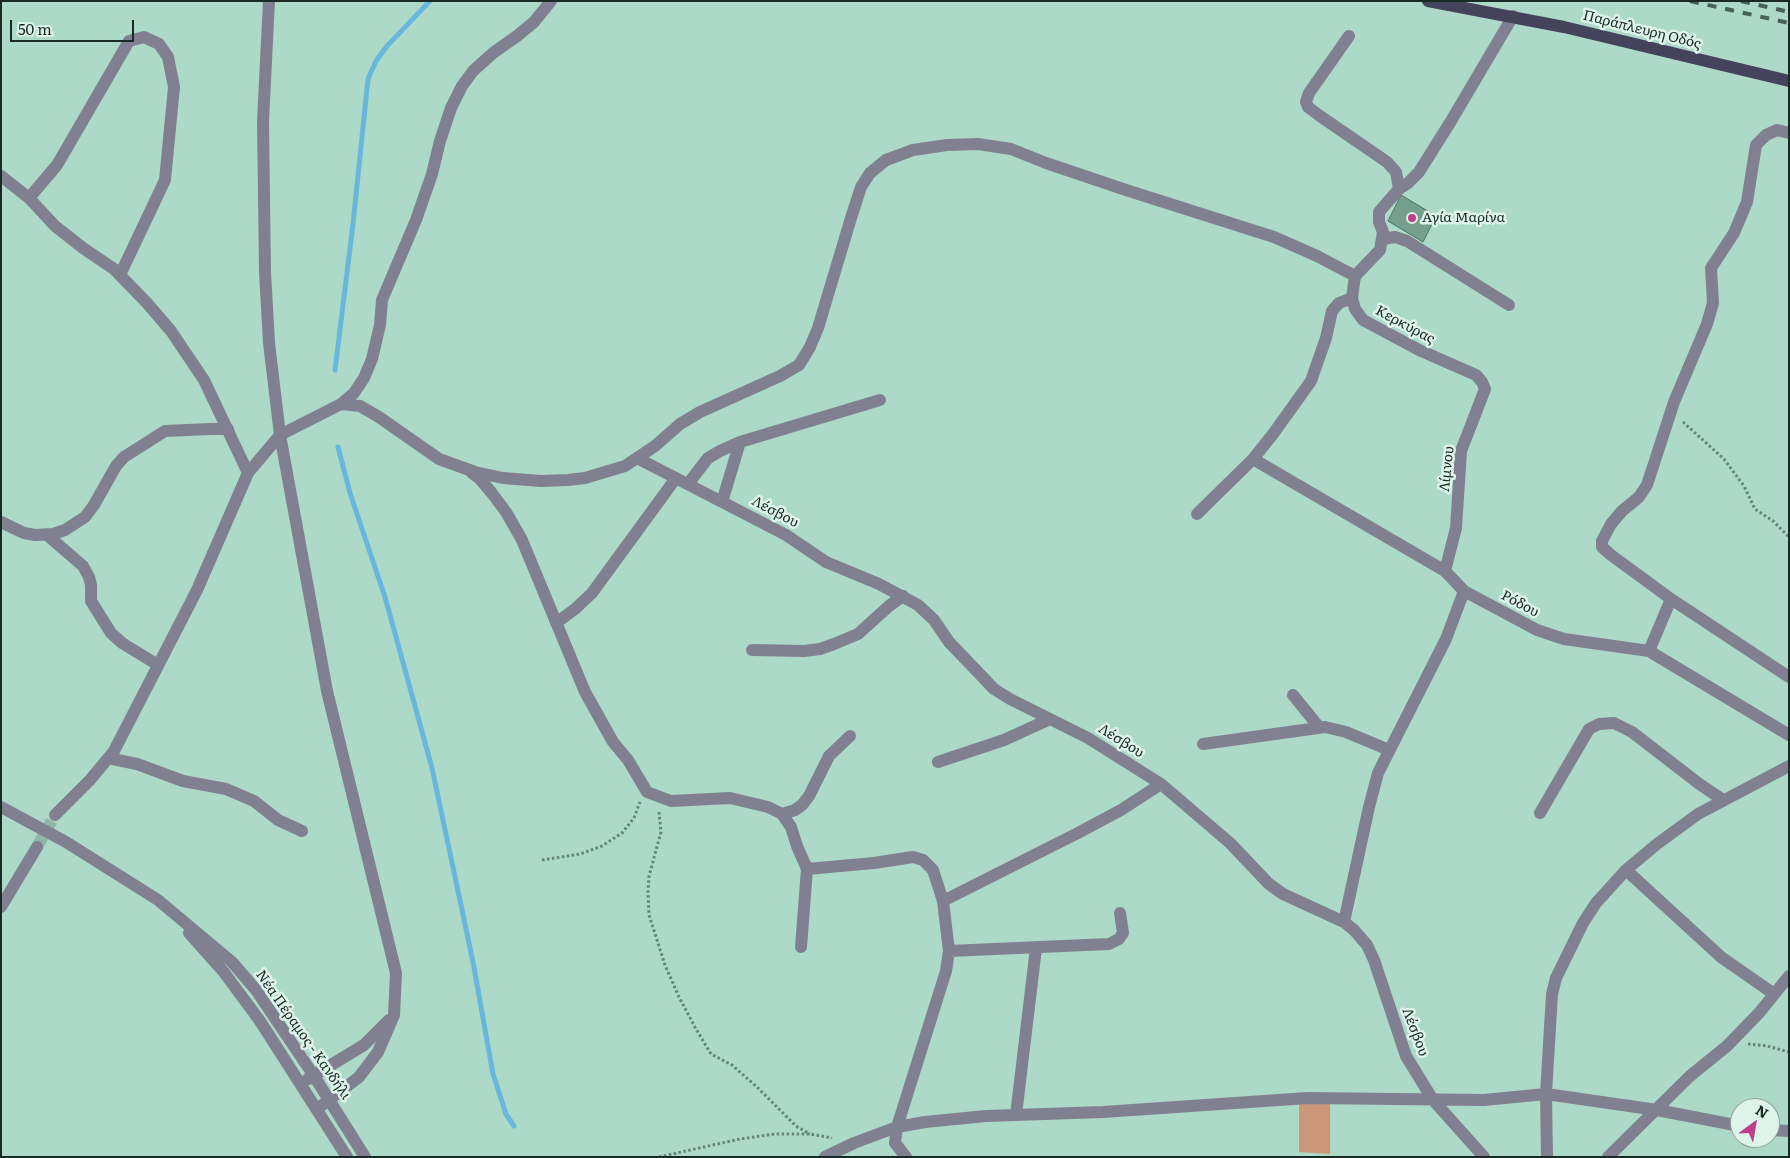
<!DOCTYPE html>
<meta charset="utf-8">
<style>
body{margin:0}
#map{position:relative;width:1790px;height:1158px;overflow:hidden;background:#add9c8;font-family:Literata,serif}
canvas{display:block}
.frame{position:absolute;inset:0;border:2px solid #192a24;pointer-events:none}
.north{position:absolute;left:1730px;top:1098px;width:50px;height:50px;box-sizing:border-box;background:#def4eb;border:1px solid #8fa39b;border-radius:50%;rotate:32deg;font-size:14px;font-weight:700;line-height:20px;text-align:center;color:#192a24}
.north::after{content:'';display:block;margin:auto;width:18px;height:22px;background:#c03f88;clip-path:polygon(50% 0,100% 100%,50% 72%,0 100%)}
.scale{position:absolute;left:10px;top:20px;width:124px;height:22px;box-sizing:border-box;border:2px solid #192a24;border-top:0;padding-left:6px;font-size:15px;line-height:18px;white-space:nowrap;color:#192a24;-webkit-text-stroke:4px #def4eb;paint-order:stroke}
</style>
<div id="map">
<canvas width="1790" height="1158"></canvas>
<div class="frame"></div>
<div class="north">N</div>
<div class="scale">50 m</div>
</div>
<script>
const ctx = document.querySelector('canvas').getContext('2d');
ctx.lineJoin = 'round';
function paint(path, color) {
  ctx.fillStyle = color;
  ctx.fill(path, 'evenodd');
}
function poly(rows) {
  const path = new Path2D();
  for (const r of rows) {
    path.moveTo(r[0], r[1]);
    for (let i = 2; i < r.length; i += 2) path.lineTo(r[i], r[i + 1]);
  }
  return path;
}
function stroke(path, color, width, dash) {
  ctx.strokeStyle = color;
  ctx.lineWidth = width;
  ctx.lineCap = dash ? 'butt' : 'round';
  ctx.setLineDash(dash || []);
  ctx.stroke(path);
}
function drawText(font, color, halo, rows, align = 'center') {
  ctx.font = font + ' Literata,serif';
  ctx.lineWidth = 5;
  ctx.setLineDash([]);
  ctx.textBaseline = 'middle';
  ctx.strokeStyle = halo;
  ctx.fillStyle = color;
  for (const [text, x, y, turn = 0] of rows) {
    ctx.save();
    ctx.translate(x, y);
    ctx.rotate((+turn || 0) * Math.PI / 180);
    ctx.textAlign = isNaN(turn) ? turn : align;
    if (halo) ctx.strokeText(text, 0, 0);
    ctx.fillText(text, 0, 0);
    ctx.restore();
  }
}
paint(poly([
 [1330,1101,1330,1154,1299,1152,1299,1102]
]), '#cc9679');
stroke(poly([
 [335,370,353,224,368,79,376,61,387,46,430,1],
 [338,447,350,493,385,597,432,768,473,962,493,1074,506,1114,514,1126]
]), '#69b8db', 5);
const building = poly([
 [1401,195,1436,216,1423,242,1388,221,1401,195]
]);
paint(building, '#75a090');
stroke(building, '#497364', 1);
stroke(poly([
 [37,847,55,815]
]), '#8fb6a7', 12, [12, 6]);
stroke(poly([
 [1683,422,1724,459,1744,486,1755,509,1773,521,1789,537],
 [659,812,661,832,649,876,648,892,649,915,665,965,679,997,696,1029,711,1054,732,1065,758,1088,796,1126,810,1134],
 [542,860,580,854,602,846,622,833,634,818,640,802],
 [1748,1044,1767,1046,1789,1052],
 [659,1157,740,1139,775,1134,810,1134,832,1138]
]), '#658478', 3, [2.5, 2.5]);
stroke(poly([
 [269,1,263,121,265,272,269,343,280,435,327,691,396,973,394,1015,378,1052,359,1077,317,1109],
 [1349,36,1309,93,1306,102,1308,107,1320,116,1387,162,1396,172,1399,189],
 [1789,133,1777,130,1766,135,1756,145,1747,202,1734,233,1711,268,1713,303,1707,324,1674,402,1647,485,1639,497,1622,511,1611,524,1602,541,1602,547,1611,555,1671,599,1789,677],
 [1,176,29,198,55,226,83,248,114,269,146,302,171,331,204,380,248,473],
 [29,198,57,165,129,41,144,37,159,44,168,57,174,87,165,180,120,275],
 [1383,239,1395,237,1407,241,1509,305],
 [1355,276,1352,298,1355,309,1363,320,1419,350,1476,375,1482,382,1485,389,1461,451,1456,528,1445,571],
 [1355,276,1380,250,1383,232,1379,222,1379,212,1399,189,1408,183,1419,172,1451,121,1513,16],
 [341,404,360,406,379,417,439,459,475,472,503,478,541,481,568,480,585,478,625,466,655,446,680,424,700,412,780,376,799,365,810,347,818,328,851,218,861,187,870,173,886,160,913,150,947,145,978,144,1011,149,1046,163,1126,190,1274,237,1317,256,1355,276],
 [637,458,786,535,826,562,879,584,918,605,934,620,949,642,994,689,1010,699,1088,738,1161,784,1230,843,1269,884,1283,894,1344,922,1354,930,1367,945,1374,960,1406,1056,1433,1100,1484,1157],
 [1253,459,1445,571,1464,591,1537,630,1564,639,1649,651,1789,735],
 [472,473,480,479,491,492,506,512,522,540,585,692,613,742,628,760,647,792,671,801,730,798,768,807,782,814,791,827,797,846,807,869],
 [688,484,708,458,720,451,740,442,880,400],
 [722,502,740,442],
 [1197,514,1253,459,1273,434,1311,381,1326,338,1332,311,1339,303,1352,298],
 [1,522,24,533,35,535,53,534,65,530,85,517,94,505,116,466,124,457,165,431,210,429,228,429],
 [47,535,83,566,89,577,91,585,91,601,111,633,122,643,158,665],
 [556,623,575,609,592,593,676,478],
 [752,650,804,651,820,649,834,644,858,634,889,606,903,596],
 [1649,651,1671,599],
 [1293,695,1319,727],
 [1203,744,1325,727,1346,732,1389,750],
 [108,758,137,764,183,781,226,789,254,801,278,820,302,831],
 [938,762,1004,740,1050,719],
 [1,807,66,842,158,900,232,962,256,990,314,1076,365,1157],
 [1540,813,1589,729,1599,724,1614,723,1632,732,1698,783,1723,800],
 [782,814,795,810,802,805,809,796,829,756,850,736],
 [55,815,90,780,114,751,197,590,248,473,280,435,341,404,354,393,364,378,372,359,380,325,382,300,416,220,432,174,440,141,451,108,462,86,473,71,493,53,517,36,534,22,551,1],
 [1626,870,1721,957,1774,994],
 [943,901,1076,834,1121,810,1161,784],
 [1,907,37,847],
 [1344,922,1369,807,1378,773,1446,639,1464,591],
 [189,933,223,971,260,1021,347,1157],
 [801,947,807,869,874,863,913,857,923,860,933,870,943,901,949,951,946,971,897,1127,895,1143,906,1157],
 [949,951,1109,944,1119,939,1123,933,1120,913],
 [308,1079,364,1045,389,1020],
 [1016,1115,1036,948],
 [1770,1130,1789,1131],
 [825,1157,854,1143,897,1127,925,1122,986,1116,1103,1112,1308,1098,1484,1100,1546,1094,1657,1110,1740,1126],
 [1547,1157,1546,1094,1552,994,1556,978,1583,923,1596,903,1626,870,1657,844,1698,814,1789,766],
 [1608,1157,1690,1076,1727,1046,1759,1013,1789,976]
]), '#818090', 12);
stroke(poly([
 [1428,1,1564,27,1789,81]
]), '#45425c', 12);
stroke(poly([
 [1690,1,1789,23],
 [1741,1,1789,12]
]), '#476157', 4, [9, 9]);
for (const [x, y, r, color] of [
 [1412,218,5,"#c03f88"]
]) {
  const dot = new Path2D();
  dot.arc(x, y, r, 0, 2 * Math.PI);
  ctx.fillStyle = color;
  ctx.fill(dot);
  stroke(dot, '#def4eb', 2);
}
drawText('14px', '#192a24', '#def4eb', [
 ["Παράπλευρη Οδός",1642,30,14],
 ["Κερκύρας",1405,325,28],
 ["Λίμνου",1447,469,-84],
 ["Λέσβου",775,512,28],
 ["Ρόδου",1520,604,28],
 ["Λέσβου",1121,741,32],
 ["Λέσβου",1415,1032,69],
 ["Νέα Πέραμος - Κανδήλι",303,1035,55]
]);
drawText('14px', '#192a24', '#def4eb', [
 ["Αγία Μαρίνα",1422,218]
], 'left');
</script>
